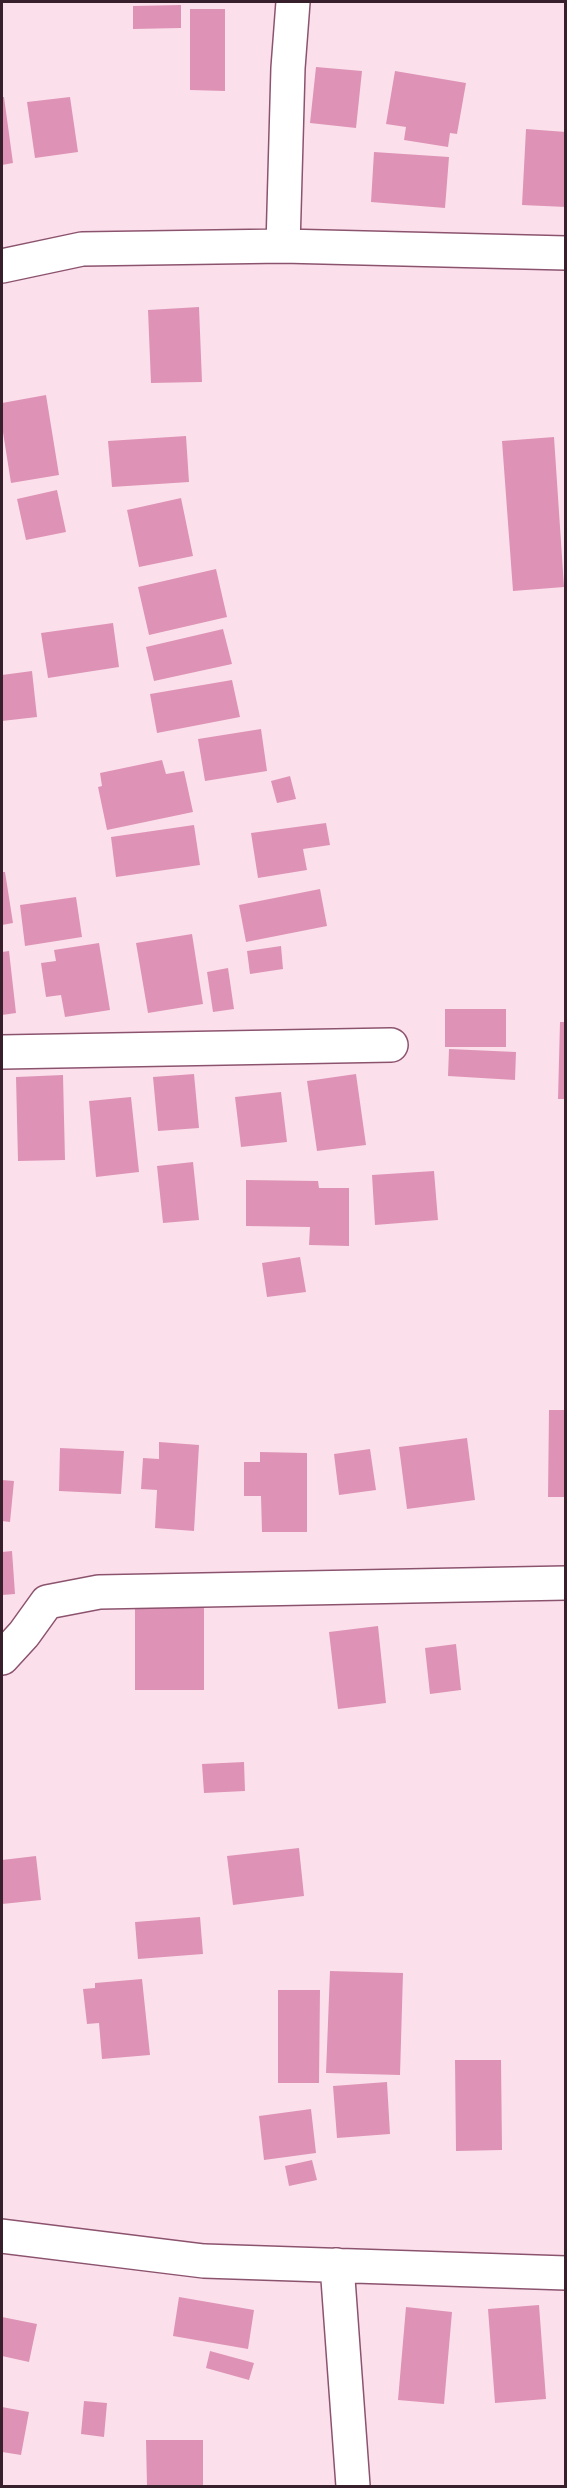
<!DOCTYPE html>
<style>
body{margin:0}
#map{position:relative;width:567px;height:2488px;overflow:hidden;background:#fbe0eb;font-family:"Work Sans",sans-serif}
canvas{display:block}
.frame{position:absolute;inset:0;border:3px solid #371f2b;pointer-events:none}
</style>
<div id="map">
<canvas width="567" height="2488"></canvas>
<div class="frame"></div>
</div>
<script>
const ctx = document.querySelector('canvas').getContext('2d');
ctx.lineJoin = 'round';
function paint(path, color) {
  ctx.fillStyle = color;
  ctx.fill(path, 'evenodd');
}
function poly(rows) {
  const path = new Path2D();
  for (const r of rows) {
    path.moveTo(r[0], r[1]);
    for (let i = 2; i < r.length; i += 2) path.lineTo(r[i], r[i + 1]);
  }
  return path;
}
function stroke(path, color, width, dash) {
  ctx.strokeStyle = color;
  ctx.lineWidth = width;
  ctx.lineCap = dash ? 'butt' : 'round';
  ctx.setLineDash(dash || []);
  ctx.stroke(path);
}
paint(poly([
 [181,5,181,28,133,29,133,6],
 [190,9,225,9,225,91,190,90],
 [316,67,362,71,356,128,310,123],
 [395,71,466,83,457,134,450,133,448,147,404,140,406,127,386,124],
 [2,97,4,97,13,163,2,165],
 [70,97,78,152,35,158,27,102],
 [526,129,566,132,566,207,522,205],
 [374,152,449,157,445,208,371,202],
 [199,307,202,382,151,383,148,310],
 [46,395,59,475,11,483,2,426,2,403],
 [186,436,189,482,112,487,108,441],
 [554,437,564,587,513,591,502,441],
 [57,490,66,532,26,540,17,499],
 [181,498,193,556,139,567,127,510],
 [216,569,227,617,149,635,138,587],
 [113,623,119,667,48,678,41,633],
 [223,629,232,664,154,681,146,647],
 [32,671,37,717,2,721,2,675],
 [232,680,240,717,157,733,150,694],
 [261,729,267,771,205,781,198,739],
 [162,760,166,774,184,771,193,812,107,830,98,787,102,786,100,773],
 [290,776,296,799,277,803,271,781],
 [326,823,330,845,303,849,307,870,258,878,251,833],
 [194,825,200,865,116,877,111,837],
 [2,872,5,872,13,923,2,925],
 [320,889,327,926,246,942,239,905],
 [76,897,82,937,25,946,20,905],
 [192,934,203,1004,148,1013,136,943],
 [99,943,110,1010,65,1017,61,995,46,997,41,963,56,961,54,950],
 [281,946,283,969,250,974,247,951],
 [9,951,16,1013,2,1015,2,952],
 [228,968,234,1009,213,1012,207,972],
 [445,1009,506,1009,506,1047,445,1047],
 [560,1022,566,1022,566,1099,558,1099],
 [449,1049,516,1052,515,1080,448,1076],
 [194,1074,199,1128,158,1131,153,1077],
 [356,1074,366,1145,317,1151,307,1081],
 [63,1075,65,1160,18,1161,16,1077],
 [281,1092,287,1142,241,1147,235,1097],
 [131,1097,139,1172,96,1177,89,1101],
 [193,1162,199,1220,163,1223,157,1166],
 [434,1171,438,1220,375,1225,372,1175],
 [246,1180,318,1181,319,1188,349,1188,349,1246,309,1245,310,1227,246,1226],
 [300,1257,306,1292,267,1297,262,1263],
 [549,1410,566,1410,566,1497,548,1497],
 [467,1438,475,1500,407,1509,399,1447],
 [159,1442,199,1445,194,1531,155,1528,157,1490,141,1489,143,1458,159,1459],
 [60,1448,124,1451,121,1494,59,1491],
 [370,1449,376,1490,339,1495,334,1454],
 [260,1452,307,1453,307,1532,262,1532,261,1496,244,1496,244,1462,260,1462],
 [2,1480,14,1481,10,1522,2,1521],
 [12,1551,15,1594,2,1595,2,1552],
 [135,1600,204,1600,204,1690,135,1690],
 [378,1626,386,1703,338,1709,329,1632],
 [456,1644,461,1690,430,1694,425,1648],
 [244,1762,245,1791,204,1793,202,1764],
 [299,1848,304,1896,233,1905,227,1856],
 [36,1856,41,1900,2,1904,2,1860],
 [200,1917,203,1954,138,1959,135,1922],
 [330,1971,403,1973,400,2075,326,2073],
 [142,1979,150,2055,102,2059,99,2023,87,2024,83,1989,95,1988,95,1983],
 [278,1990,320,1990,319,2083,278,2083],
 [455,2060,501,2060,502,2150,456,2151],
 [387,2082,390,2134,337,2138,333,2086],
 [311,2109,316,2153,264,2160,259,2116],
 [312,2160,317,2180,289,2186,285,2166],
 [179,2297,254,2310,248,2349,173,2336],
 [539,2305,546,2399,495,2403,488,2309],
 [406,2307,452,2312,444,2404,398,2400],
 [2,2317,37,2324,29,2362,2,2356],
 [210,2351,254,2363,249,2380,206,2368],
 [84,2401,107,2403,104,2437,81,2434],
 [2,2407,29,2412,21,2455,2,2452],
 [146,2440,203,2440,203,2486,147,2486]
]), '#de93b6');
const street = poly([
 [283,246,288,68,293,2],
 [2,266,82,249,283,246,566,253],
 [2,1052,391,1045],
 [2,1658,24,1634,47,1602,99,1592,566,1583],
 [2,2236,204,2261,566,2273],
 [337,2265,353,2486]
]);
stroke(street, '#8c536e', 36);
stroke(street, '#fff', 33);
</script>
